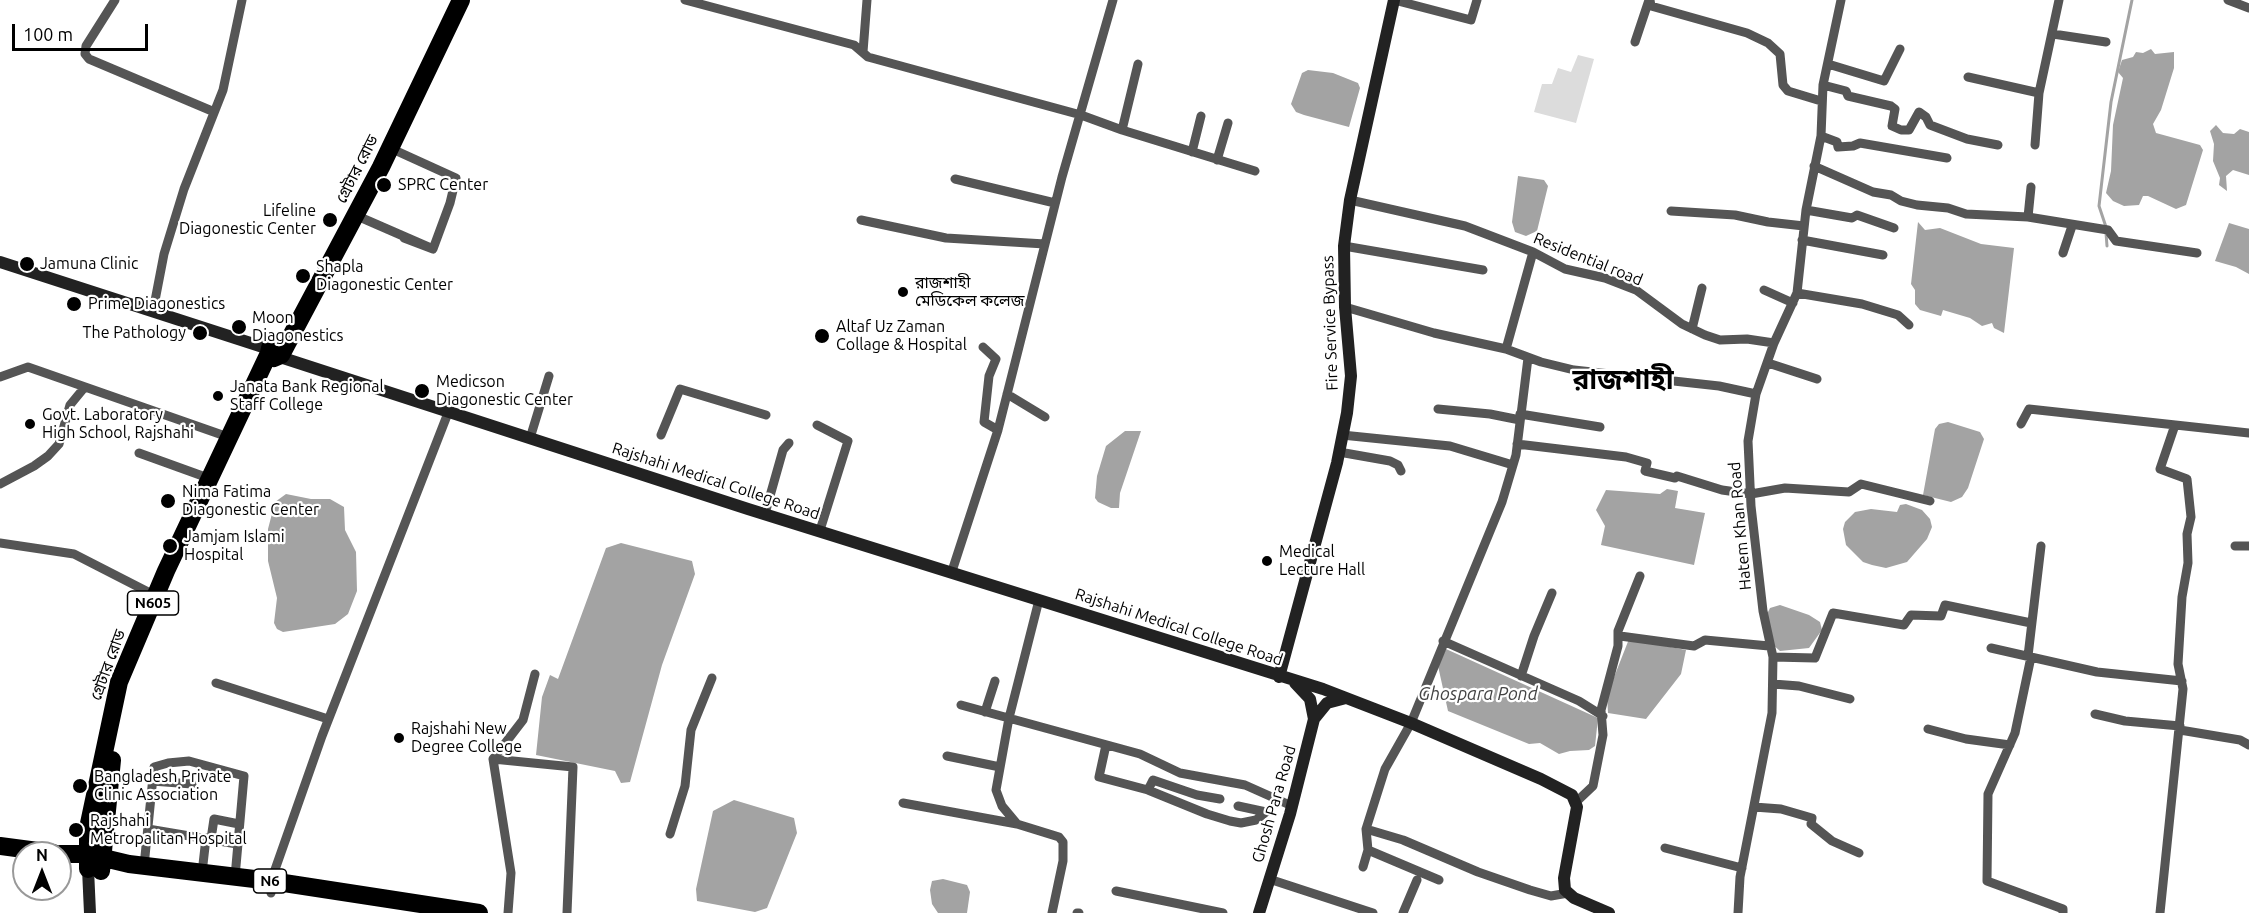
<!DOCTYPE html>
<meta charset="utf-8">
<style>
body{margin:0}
#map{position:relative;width:2249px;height:913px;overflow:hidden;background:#fff;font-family:Ubuntu,sans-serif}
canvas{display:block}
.north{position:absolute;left:12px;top:841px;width:60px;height:60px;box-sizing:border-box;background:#fff;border:2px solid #999;border-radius:50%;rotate:0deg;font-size:16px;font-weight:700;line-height:24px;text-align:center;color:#000}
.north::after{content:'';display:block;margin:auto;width:21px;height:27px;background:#000;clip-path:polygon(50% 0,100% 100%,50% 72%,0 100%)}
.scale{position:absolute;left:12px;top:24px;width:136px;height:27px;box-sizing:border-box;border:3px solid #000;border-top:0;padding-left:8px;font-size:18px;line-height:21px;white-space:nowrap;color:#000;-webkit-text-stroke:4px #fff;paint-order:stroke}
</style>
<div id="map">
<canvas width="2249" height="913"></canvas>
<div class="north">N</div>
<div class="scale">100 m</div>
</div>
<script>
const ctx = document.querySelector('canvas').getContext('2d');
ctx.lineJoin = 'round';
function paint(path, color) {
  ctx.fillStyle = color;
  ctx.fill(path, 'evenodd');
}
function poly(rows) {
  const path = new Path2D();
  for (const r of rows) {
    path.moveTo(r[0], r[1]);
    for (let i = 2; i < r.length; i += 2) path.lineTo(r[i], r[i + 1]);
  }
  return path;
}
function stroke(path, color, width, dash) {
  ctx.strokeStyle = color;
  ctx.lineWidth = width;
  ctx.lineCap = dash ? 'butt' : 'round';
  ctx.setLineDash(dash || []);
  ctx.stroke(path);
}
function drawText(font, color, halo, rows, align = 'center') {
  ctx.font = font + ' Ubuntu,"Noto Sans Bengali",sans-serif';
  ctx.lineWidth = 4.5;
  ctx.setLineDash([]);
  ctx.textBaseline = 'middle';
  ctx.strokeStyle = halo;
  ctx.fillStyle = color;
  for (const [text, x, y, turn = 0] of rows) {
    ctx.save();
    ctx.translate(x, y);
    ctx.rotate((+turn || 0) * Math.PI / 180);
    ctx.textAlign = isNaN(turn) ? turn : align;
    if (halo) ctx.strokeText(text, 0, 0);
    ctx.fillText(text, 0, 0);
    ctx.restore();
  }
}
paint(poly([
 [1578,55,1594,59,1576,123,1534,112,1542,84,1552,84,1558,68,1571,72]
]), '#dcdcdc');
paint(poly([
 [2151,49,2155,54,2174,52,2174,68,2161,110,2153,124,2156,133,2200,145,2203,150,2186,205,2176,209,2148,196,2143,196,2139,205,2124,206,2113,201,2106,193,2111,171,2113,125,2123,78,2118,72,2122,60,2133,57,2136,52,2143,53],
 [1308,70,1333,73,1358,83,1360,88,1349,127,1304,115,1296,112,1291,104,1302,73],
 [2216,125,2223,133,2234,134,2240,129,2249,132,2249,175,2233,170,2226,176,2227,191,2219,185,2220,178,2213,161,2214,144,2210,131],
 [1518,176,1544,180,1548,186,1537,231,1526,236,1515,232,1512,222],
 [1918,222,1925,230,1940,228,1981,244,2014,248,2004,333,1994,328,1992,323,1982,326,1970,318,1943,310,1941,316,1920,310,1915,304,1915,290,1911,284],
 [2229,223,2249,229,2249,274,2236,267,2215,261],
 [1948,422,1980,432,1984,439,1968,488,1962,497,1951,502,1923,495,1935,429,1939,424],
 [1125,431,1141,431,1120,493,1119,508,1111,508,1098,502,1095,498,1097,476,1106,446],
 [1667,489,1678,491,1675,508,1705,513,1694,565,1601,545,1605,526,1596,510,1606,490,1660,494],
 [286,494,311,499,330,499,344,507,345,530,356,552,357,591,348,614,335,624,283,632,277,629,274,623,277,598,268,561,268,529,275,502],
 [1906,504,1922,510,1930,519,1932,527,1927,539,1907,562,1886,568,1872,565,1863,562,1846,545,1843,529,1845,522,1855,512,1871,509,1897,512,1900,505],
 [621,543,692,561,695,574,662,665,630,782,621,783,615,771,536,755,542,697,550,675,558,679,606,548],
 [1780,605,1809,615,1820,622,1822,630,1809,648,1780,651,1772,644,1766,616,1770,608],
 [1629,639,1686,650,1681,674,1646,719,1608,713,1607,695],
 [1446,649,1598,718,1595,746,1589,750,1570,751,1559,754,1540,743,1529,744,1448,711,1438,666],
 [734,800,794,818,797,833,767,908,755,912,697,901,696,889,713,811],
 [943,879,967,885,970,892,967,913,938,913,932,904,930,890,932,881]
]), '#a3a3a3');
stroke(poly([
 [2106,227,2099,206,2111,102,2132,0],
 [2106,233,2107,246]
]), '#a3a3a3', 3);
stroke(poly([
 [115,0,86,46,85,54,89,59,212,111],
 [685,0,854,45,868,57,1081,115,1122,130,1255,171],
 [1394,0,1471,20,1477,0],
 [1650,0,1651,6,1747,33,1768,43,1780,54,1783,85,1788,91,1821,101],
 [2228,0,2249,8],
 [2053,34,2106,42],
 [1635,42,1649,0],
 [863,52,867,0],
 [1828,64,1884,81,1900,49],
 [1968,77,2039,93],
 [1823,85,1846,91,1848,96,1891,106,1895,109,1892,126,1901,130,1909,130,1919,112,1926,117,1930,125,1967,139,1998,145],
 [1122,130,1138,64],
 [1821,136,1837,142,1838,147,1853,146,1860,143,1947,158],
 [2035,145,2039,93,2059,0],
 [390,148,456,178,450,203,433,249],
 [1192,152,1201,116],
 [1217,160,1228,123],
 [1814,166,1873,192,1891,195,1901,201,1917,205,1948,208,1966,214,2028,217,2108,230,2116,241,2197,253],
 [955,179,1055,203],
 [1350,200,1465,226,1533,252,1565,269,1605,278,1636,290,1682,324,1705,335,1720,340,1747,339,1774,343],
 [1806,210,1852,218,1857,215,1894,228],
 [1671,211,1735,215,1768,222,1804,226],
 [355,215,433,249,404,238],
 [2028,217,2031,187],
 [861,220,946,238,1045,244],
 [1802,240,1883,255],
 [1344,246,1483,270],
 [2063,253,2072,226],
 [1764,290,1793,303],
 [1797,293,1862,304,1898,315,1909,325],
 [1345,307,1434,333,1506,349,1541,362,1574,370,1719,386,1756,394],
 [153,311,164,254,184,189,223,90,242,0],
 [1692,329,1702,288],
 [983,347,996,359,989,376,984,422,998,430],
 [1506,349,1533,252],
 [1768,363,1817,379],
 [0,377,28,367,231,438],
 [1007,394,1045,417],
 [1438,409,1490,414,1520,420],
 [1520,414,1600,427],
 [2021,424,2029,409,2249,433],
 [817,425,848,441,821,527],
 [531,435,549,376],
 [661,435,680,389,766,415],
 [1342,435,1450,446,1513,465],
 [1517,444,1626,457,1647,463,1645,471,1675,478,1677,476,1722,490,1751,494,1785,488,1849,492,1861,484,1930,501],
 [1339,452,1390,461,1398,465,1401,471],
 [139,453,211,479],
 [0,484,34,466,48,456,59,444,70,405,84,388],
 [766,510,783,450,789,443],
 [0,543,74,554,156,596],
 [2235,546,2249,546],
 [953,568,998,430,1062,177,1113,0],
 [1620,636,1694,646,1705,640,1769,646],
 [1443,641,1579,701,1603,716],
 [1991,648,2097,672,2182,681],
 [2028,656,2041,546],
 [1773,657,1815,658,1833,613,1904,625,1911,615,1941,616,1945,605,2031,623],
 [2031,657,2015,733,1988,794,1987,881,2063,909,2063,913],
 [1521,676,1534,636,1552,593],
 [216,683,328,719],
 [1773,684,1799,686,1850,699],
 [961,705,1140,754,1180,773,1245,785,1292,806],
 [985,712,995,681],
 [2095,714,2125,721,2180,726],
 [1928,729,1966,739,2010,745],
 [2180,730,2240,740,2249,745],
 [1106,745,1099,777,1148,790,1207,814,1230,821,1241,823,1256,820,1266,812,1238,806],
 [947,756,1000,767],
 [493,759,573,767,567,913],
 [152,781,192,784],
 [1148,790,1153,780,1197,795,1220,799],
 [903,803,1017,824,1059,837,1063,842,1063,861,1052,913],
 [1575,803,1593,786,1603,735,1601,710,1618,646,1618,631,1640,576],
 [1754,807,1781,809,1812,818,1811,824,1832,841,1859,853],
 [1017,824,1002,806,996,790,1009,718,1039,600],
 [148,829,237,844],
 [1366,829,1403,840,1478,872,1530,890,1551,896,1568,893],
 [670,834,685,786,691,730,712,678],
 [211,839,214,819,239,824],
 [1665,848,1742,868],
 [1368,850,1439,880],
 [144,866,154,767,168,763,189,761,244,776,235,877],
 [1363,867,1368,850,1366,829,1385,769,1411,723,1502,502,1516,455,1528,358],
 [202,873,206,838],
 [1269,879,1373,913],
 [1116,891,1223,913],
 [271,893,271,881,322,736,448,413],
 [508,913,511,873,493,759,523,720,535,674],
 [1077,913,1079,913],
 [1403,913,1417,880],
 [1738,913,1740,877,1772,713,1773,657,1763,611,1751,506,1748,441,1756,394,1774,343,1797,293,1806,210,1821,136,1823,85,1841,0],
 [2160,913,2183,689,2178,664,2182,597,2188,563,2187,534,2191,517,2187,479,2160,469,2175,425]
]), '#555', 9);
stroke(poly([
 [0,262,269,349],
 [280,357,748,509,1323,689,1411,723,1541,779,1572,795,1577,807,1564,878,1565,890,1574,898,1609,913],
 [1279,677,1337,463,1347,413,1351,376,1345,307,1344,246,1350,200,1394,0],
 [1314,719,1327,703,1346,698],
 [88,869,90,913],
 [1259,913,1290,814,1314,719,1310,699,1295,683]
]), '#222', 12);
stroke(poly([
 [282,352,280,348,275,345,270,348,269,353,274,358,281,355,381,167,461,0],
 [0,846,53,853],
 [60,854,87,854,129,864,271,881,479,913],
 [88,869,88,828,119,682,166,571,269,353],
 [101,871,112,760]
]), '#000', 18);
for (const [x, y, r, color] of [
 [384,185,8,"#000"],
 [330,220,8,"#000"],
 [27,264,8,"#000"],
 [303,276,8,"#000"],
 [903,292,6,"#000"],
 [74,304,8,"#000"],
 [239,327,8,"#000"],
 [200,333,8,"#000"],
 [822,336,8,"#000"],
 [422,391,8,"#000"],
 [218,396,6,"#000"],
 [30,424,6,"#000"],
 [168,501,8,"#000"],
 [170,546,8,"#000"],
 [1267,561,6,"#000"],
 [399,738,6,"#000"],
 [80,786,8,"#000"],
 [76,830,8,"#000"]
]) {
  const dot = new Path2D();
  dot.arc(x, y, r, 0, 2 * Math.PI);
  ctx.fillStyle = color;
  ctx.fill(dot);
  stroke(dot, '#fff', 2);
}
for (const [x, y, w] of [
 [153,603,51],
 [270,881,33]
]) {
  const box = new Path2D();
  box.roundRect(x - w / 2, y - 12, w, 24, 4.5);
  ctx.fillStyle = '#fff';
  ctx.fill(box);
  stroke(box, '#000', 1.5);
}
drawText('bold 15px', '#000', null, [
 ["N605",153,603],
 ["N6",270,881]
]);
drawText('16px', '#000', '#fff', [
 ["গ্রেটার রোড",357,169,-63],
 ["Residential road",1588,259,22],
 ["Fire Service Bypass",1330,323,-92],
 ["Rajshahi Medical College Road",716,481,18],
 ["Hatem Khan Road",1740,526,-95],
 ["Rajshahi Medical College Road",1179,627,18],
 ["গ্রেটার রোড",108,665,-70],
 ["Ghosh Para Road",1274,804,-74]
]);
drawText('16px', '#000', '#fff', [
 ["SPRC Center",398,185],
 ["Lifeline",316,211,"right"],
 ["Diagonestic Center",316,229,"right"],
 ["Jamuna Clinic",40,264],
 ["Shapla",316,267],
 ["Diagonestic Center",316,285],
 ["রাজশাহী",915,283],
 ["মেডিকেল কলেজ",915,301],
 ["Prime Diagonestics",88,304],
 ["Moon",252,318],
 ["Diagonestics",252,336],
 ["Altaf Uz Zaman",836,327],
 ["Collage & Hospital",836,345],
 ["The Pathology",186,333,"right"],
 ["Medicson",436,382],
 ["Diagonestic Center",436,400],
 ["Janata Bank Regional",230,387],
 ["Staff College",230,405],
 ["Govt. Laboratory",42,415],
 ["High School, Rajshahi",42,433],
 ["Nima Fatima",182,492],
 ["Diagonestic Center",182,510],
 ["Jamjam Islami",184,537],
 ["Hospital",184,555],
 ["Medical",1279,552],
 ["Lecture Hall",1279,570],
 ["Rajshahi New",411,729],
 ["Degree College",411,747],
 ["Bangladesh Private",94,777],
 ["Clinic Association",94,795],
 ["Rajshahi",90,821],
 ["Metropalitan Hospital",90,839]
], 'left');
drawText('italic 18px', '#444', '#fff', [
 ["Ghospara Pond",1478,694]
]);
drawText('bold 28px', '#000', '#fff', [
 ["রাজশাহী",1623,380]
]);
</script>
